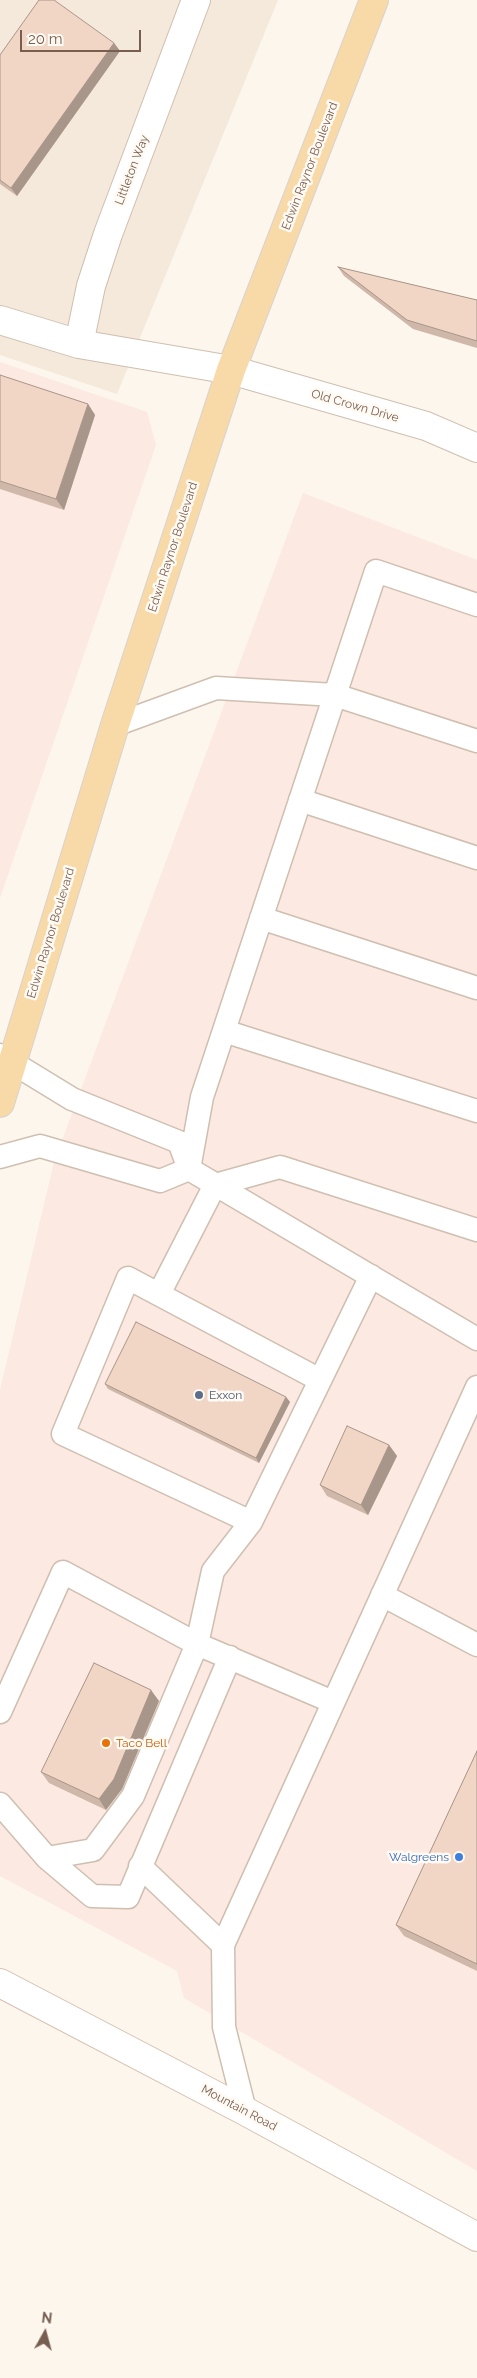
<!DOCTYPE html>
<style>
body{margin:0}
#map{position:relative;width:477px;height:2378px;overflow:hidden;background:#fcf6ed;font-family:Raleway,sans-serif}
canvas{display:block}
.north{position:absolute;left:20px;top:2308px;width:50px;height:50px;-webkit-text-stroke:4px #fffaf3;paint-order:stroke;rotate:7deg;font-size:14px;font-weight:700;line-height:20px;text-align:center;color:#785e4f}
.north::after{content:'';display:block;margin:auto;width:18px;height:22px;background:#785e4f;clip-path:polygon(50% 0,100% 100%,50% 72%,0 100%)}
.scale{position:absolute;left:20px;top:30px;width:121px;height:22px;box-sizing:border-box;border:2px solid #785e4f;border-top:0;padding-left:6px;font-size:15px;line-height:18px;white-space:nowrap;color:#785e4f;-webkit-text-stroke:4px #fffaf3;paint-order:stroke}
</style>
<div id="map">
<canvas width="477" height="2378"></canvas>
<div class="north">N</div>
<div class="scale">20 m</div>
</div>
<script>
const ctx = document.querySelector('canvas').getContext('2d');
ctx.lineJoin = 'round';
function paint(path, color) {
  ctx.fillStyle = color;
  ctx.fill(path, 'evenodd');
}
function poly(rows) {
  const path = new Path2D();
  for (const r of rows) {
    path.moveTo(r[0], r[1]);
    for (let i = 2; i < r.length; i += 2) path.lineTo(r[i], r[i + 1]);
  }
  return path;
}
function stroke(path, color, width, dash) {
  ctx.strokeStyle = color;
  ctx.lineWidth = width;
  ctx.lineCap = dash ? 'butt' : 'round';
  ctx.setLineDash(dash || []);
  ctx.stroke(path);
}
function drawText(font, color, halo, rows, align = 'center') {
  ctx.font = font + ' Raleway,sans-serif';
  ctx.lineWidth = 5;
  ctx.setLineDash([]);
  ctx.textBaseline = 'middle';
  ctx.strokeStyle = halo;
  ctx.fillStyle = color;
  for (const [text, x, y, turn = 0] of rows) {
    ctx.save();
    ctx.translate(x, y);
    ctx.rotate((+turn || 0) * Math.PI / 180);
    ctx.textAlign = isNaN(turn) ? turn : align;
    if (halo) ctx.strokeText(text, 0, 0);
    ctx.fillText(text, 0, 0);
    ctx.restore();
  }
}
paint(poly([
 [0,0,278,0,117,394,0,355]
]), '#f4e9db');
paint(poly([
 [0,362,147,412,156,445,0,898],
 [303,493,477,560,477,2171,184,1998,177,1971,0,1876,0,1390,54,1162]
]), '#fce9e1');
const lane = poly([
 [477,605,376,571,202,1097,189,1169,477,1339],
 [115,725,216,688,335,695,477,741],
 [300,800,477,858],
 [261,918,477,988],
 [224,1031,477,1111],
 [0,1055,72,1099,179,1142,189,1169,160,1181,40,1146,0,1157],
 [159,1294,215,1185,280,1167,477,1230],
 [320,1380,128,1278,63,1434,251,1522,371,1276],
 [382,1595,477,1645],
 [0,1712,63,1572,197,1644,213,1571,251,1522],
 [0,1804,47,1858,92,1896,128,1897,230,1657],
 [47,1858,93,1850,133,1796,197,1644,333,1702],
 [140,1866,223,1945],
 [245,2111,224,2027,223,1945,477,1387]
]);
const street = poly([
 [0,320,79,344,231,370,426,426,477,448],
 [79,344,91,286,108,234,196,0]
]);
const secondary = poly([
 [0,1983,245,2111,477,2237]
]);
const primary = poly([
 [0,1103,115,725,231,370,374,0]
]);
stroke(lane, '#cfbfb1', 25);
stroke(street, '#cfbfb1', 30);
stroke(secondary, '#d5c1b1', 30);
stroke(primary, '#d9d2ce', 30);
stroke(lane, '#fff', 22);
stroke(street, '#fff', 28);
stroke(secondary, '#fff', 28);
stroke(primary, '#f8daa8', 28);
paint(poly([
 [114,43,120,51,17,196,0,184,0,55],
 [338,267,477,300,477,348,413,329,344,276],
 [0,375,88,404,95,415,64,510,0,489],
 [105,1384,286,1397,290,1402,259,1463,108,1389],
 [389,1445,397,1456,368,1515,327,1496,320,1485],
 [159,1701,122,1789,106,1810,49,1783,41,1772],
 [477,1751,477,1971,404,1936,396,1925]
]), '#cfb8a9');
paint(poly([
 [114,43,120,51,17,196,11,188],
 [88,404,95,415,64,510,56,499],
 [286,1397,290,1402,259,1463,256,1458],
 [389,1445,397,1456,368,1515,361,1505],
 [151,1690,159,1701,122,1789,106,1810,99,1799]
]), '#a9968a');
const building = poly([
 [39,0,54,0,114,43,11,188,0,180,0,55,39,0],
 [338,267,477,300,477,341,407,320,338,267],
 [0,375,88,404,56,499,0,481,0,375],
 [136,1322,286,1397,256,1458,105,1384,136,1322],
 [347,1426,389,1445,361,1505,320,1485,347,1426],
 [94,1663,151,1690,114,1779,99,1799,41,1772,94,1663],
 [477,1751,477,1964,396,1925,477,1751]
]);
paint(building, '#f1d6c5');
stroke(building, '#a9968a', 1);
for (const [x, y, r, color] of [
 [199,1395,5,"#5c6f8a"],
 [106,1743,5,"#e8710a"],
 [459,1857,5,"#3f7fe0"]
]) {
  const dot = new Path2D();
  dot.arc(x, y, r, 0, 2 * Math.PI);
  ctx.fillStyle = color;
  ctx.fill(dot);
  stroke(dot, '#fffaf3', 2);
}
drawText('12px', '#785e4f', '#fffaf3', [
 ["Edwin Raynor Boulevard",310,166,-69],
 ["Littleton Way",132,170,-69],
 ["Old Crown Drive",355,406,16],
 ["Edwin Raynor Boulevard",173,547,-72],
 ["Edwin Raynor Boulevard",51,933,-73],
 ["Mountain Road",239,2108,28]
]);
drawText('12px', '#4e5e75', '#fffaf3', [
 ["Exxon",209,1395]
], 'left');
drawText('12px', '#c56008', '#fffaf3', [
 ["Taco Bell",116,1743]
], 'left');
drawText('12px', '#366cbe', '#fffaf3', [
 ["Walgreens",449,1857]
], 'right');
</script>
